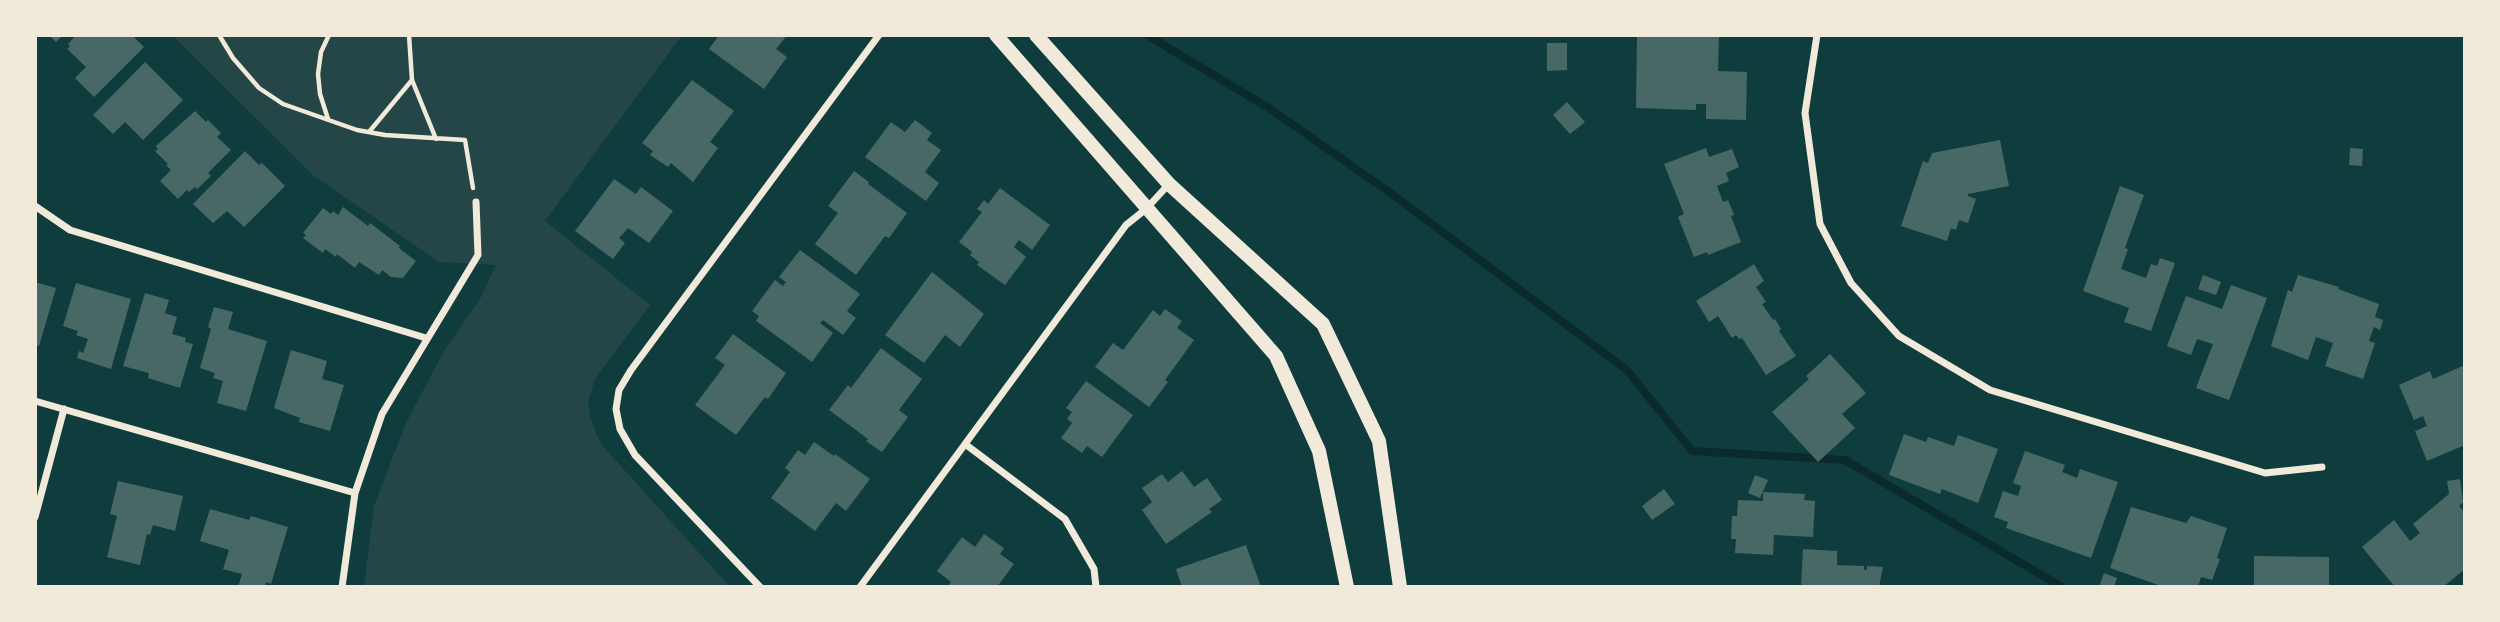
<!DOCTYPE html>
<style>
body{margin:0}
#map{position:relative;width:2500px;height:622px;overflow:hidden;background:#0f3d3e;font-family:"IBM Plex Serif",serif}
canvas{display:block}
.frame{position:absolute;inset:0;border:37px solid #f1e9da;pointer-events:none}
</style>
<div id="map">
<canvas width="2500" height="622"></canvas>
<div class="frame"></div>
</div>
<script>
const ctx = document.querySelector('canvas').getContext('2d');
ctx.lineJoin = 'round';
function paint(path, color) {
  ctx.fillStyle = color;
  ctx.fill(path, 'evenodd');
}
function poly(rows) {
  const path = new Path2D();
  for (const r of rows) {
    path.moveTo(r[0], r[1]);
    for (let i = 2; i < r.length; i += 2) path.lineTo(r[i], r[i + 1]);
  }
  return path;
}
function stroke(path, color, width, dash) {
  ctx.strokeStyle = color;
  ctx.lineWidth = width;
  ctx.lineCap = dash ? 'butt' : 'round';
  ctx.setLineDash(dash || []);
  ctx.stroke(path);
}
paint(poly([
 [172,35,682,35,545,221,650,305,595,379,588,401,590,417,600,443,730,587,364,587,374,506,406,423,445,349,480,299,496,265,439,262,314,176]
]), '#244646');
stroke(poly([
 [1147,35,1269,108,1389,192,1627,370,1692,451,1845,460,2062,587]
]), '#0a2a2b', 8);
paint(poly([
 [49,35,63,35,56,42],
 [76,35,132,35,144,47,94,97,75,78,86,67,67,49,70,46,68,44],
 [719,35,787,35,776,49,787,57,764,89,709,49],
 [1637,35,1719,35,1718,71,1747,72,1746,120,1706,119,1706,104,1696,104,1696,110,1636,108],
 [1547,43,1567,43,1567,70,1547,71],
 [145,62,183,100,143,140,125,122,113,134,93,115],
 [692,80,734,111,710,142,718,148,693,182,671,163,668,167,650,155,653,151,642,143],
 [1567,102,1585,122,1570,134,1553,115],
 [195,111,206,122,208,120,221,133,217,137,231,150,208,173,211,176,197,189,195,187,189,192,187,190,178,199,160,181,171,170,166,165,168,164,155,151,158,149,156,146],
 [915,120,932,133,927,140,941,150,925,172,939,183,926,201,865,157,891,122,905,132],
 [2000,140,2009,186,1968,194,1968,196,1976,199,1968,223,1959,220,1956,230,1951,228,1947,241,1901,226,1923,161,1928,163,1932,153],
 [1706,148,1709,157,1732,149,1739,167,1726,173,1729,181,1717,186,1723,202,1728,200,1734,215,1731,216,1741,242,1708,255,1707,252,1694,257,1678,217,1684,214,1664,164],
 [2350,148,2363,149,2362,166,2349,165],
 [245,151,259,165,262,163,285,186,244,227,227,211,213,223,193,204],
 [854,171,869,182,868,184,907,213,889,238,885,236,856,275,815,244,838,213,828,206],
 [614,179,636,194,641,187,673,211,649,243,628,228,619,238,625,243,613,259,575,231],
 [2120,186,2144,195,2125,248,2128,249,2121,269,2146,278,2151,264,2157,266,2160,258,2175,263,2151,331,2124,322,2129,308,2083,291],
 [1000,188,1050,225,1032,250,1019,240,1014,247,1026,257,1005,285,977,265,979,262,970,255,972,252,959,242,982,212,977,209,984,200,988,204],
 [343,207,368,226,370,223,400,246,399,248,416,261,403,278,391,277,382,270,379,275,359,262,355,268,337,254,336,257,325,249,323,253,303,238,306,235,303,233,323,208,331,214,333,211,338,215],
 [800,250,860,294,847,311,856,318,843,335,823,320,820,323,833,333,812,362,756,321,759,316,752,311,775,280,783,286,786,282,779,277],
 [1754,264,1764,281,1756,287,1766,302,1762,304,1773,320,1775,319,1781,329,1779,331,1796,356,1766,375,1742,338,1739,339,1736,335,1732,338,1718,316,1709,322,1696,301],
 [932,272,984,314,960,347,945,335,924,363,885,335],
 [2203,275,2221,282,2216,295,2198,289],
 [2298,275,2339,287,2338,289,2379,304,2375,317,2383,320,2380,330,2374,327,2369,341,2375,343,2363,379,2325,366,2333,343,2316,337,2308,360,2271,346,2288,290,2292,292],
 [35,282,56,288,39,346,35,345],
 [76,283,131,299,111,369,77,358,79,351,83,353,88,339,76,335,78,331,63,326],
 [2231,285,2267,298,2229,400,2196,388,2213,344,2197,339,2191,355,2167,346,2186,296,2222,309],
 [145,293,169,300,165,313,177,317,172,334,186,338,185,342,193,344,180,388,148,378,149,373,123,366],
 [214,307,233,312,228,329,267,341,246,411,217,403,223,381,213,378,215,373,200,368,211,329,208,327],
 [1165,309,1182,321,1177,328,1194,340,1165,380,1168,382,1149,407,1095,367,1113,343,1123,350,1153,310,1160,316],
 [733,334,786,373,768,399,765,397,736,435,695,405,725,365,715,358],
 [881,348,922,379,899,410,908,417,882,452,866,441,868,439,829,410,848,385,851,388],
 [291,350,327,361,322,379,344,385,330,431,299,422,300,418,274,408],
 [1830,354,1866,393,1842,414,1855,428,1818,462,1772,412,1809,379,1806,376],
 [2465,365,2465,445,2427,461,2415,431,2427,426,2423,416,2414,420,2399,385,2430,371,2433,379],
 [1086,381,1133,415,1102,457,1087,446,1082,453,1061,438,1072,423,1067,419,1072,412,1066,408],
 [1904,434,1926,442,1928,437,1954,446,1958,435,1998,449,1978,503,1942,489,1940,494,1889,475],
 [814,442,834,456,835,454,870,479,846,511,836,503,815,531,771,498,790,472,785,468,798,450,805,455],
 [2025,451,2065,465,2062,472,2077,478,2080,469,2118,482,2091,558,2006,528,2008,522,1994,517,2003,491,2018,496,2021,486,2013,483],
 [1182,471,1194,487,1207,478,1222,500,1209,509,1212,512,1166,544,1142,510,1152,502,1142,488,1162,474,1168,482],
 [1755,475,1768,480,1760,498,1748,493],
 [2460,479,2463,502,2459,506,2465,513,2465,569,2443,587,2395,587,2362,547,2394,520,2410,541,2420,533,2413,524,2449,494,2447,481],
 [118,481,183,496,175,531,153,525,150,535,147,534,140,565,107,557,117,516,110,514],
 [1664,489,1675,504,1652,520,1642,506],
 [1763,492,1805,494,1804,500,1815,501,1813,537,1774,535,1773,555,1735,553,1736,539,1731,539,1732,516,1737,516,1738,500,1763,501],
 [2131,507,2186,523,2191,516,2227,528,2217,558,2220,559,2212,580,2201,577,2198,587,2164,587,2110,568],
 [210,509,249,520,251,516,288,527,271,584,266,582,265,587,238,587,242,574,223,569,229,550,200,541],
 [984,534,1004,548,1000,554,1014,564,997,587,947,587,951,582,937,571,962,537,975,547],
 [1246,545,1261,587,1182,587,1176,569],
 [1803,549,1837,551,1837,565,1864,566,1864,570,1867,570,1867,566,1883,567,1879,587,1801,587],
 [2254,556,2329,557,2329,587,2254,587],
 [2104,573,2117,578,2114,587,2099,587]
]), '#486865');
stroke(poly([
 [219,35,233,58,259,88,283,104,357,130,385,135,465,140,473,188],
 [409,35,412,80,436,139],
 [328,119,320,94,318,74,321,52,329,35],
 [369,132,412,80]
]), '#f1e9da', 4.5);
stroke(poly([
 [1817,35,1805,113,1820,224,1851,283,1899,336,1990,390,2265,473,2322,467],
 [35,206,70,230,426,338],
 [35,401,355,493],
 [965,444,1065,519,1094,569,1096,587],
 [35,517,64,409],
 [342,587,355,493,382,414,478,255,476,202],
 [760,587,635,455,620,429,616,409,619,390,631,370,879,35],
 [860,587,1126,225,1146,209,1169,184]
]), '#f1e9da', 7);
stroke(poly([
 [996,35,1276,356,1319,451,1347,587],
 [1036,35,1169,184,1323,324,1379,441,1400,587]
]), '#f1e9da', 14);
</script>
